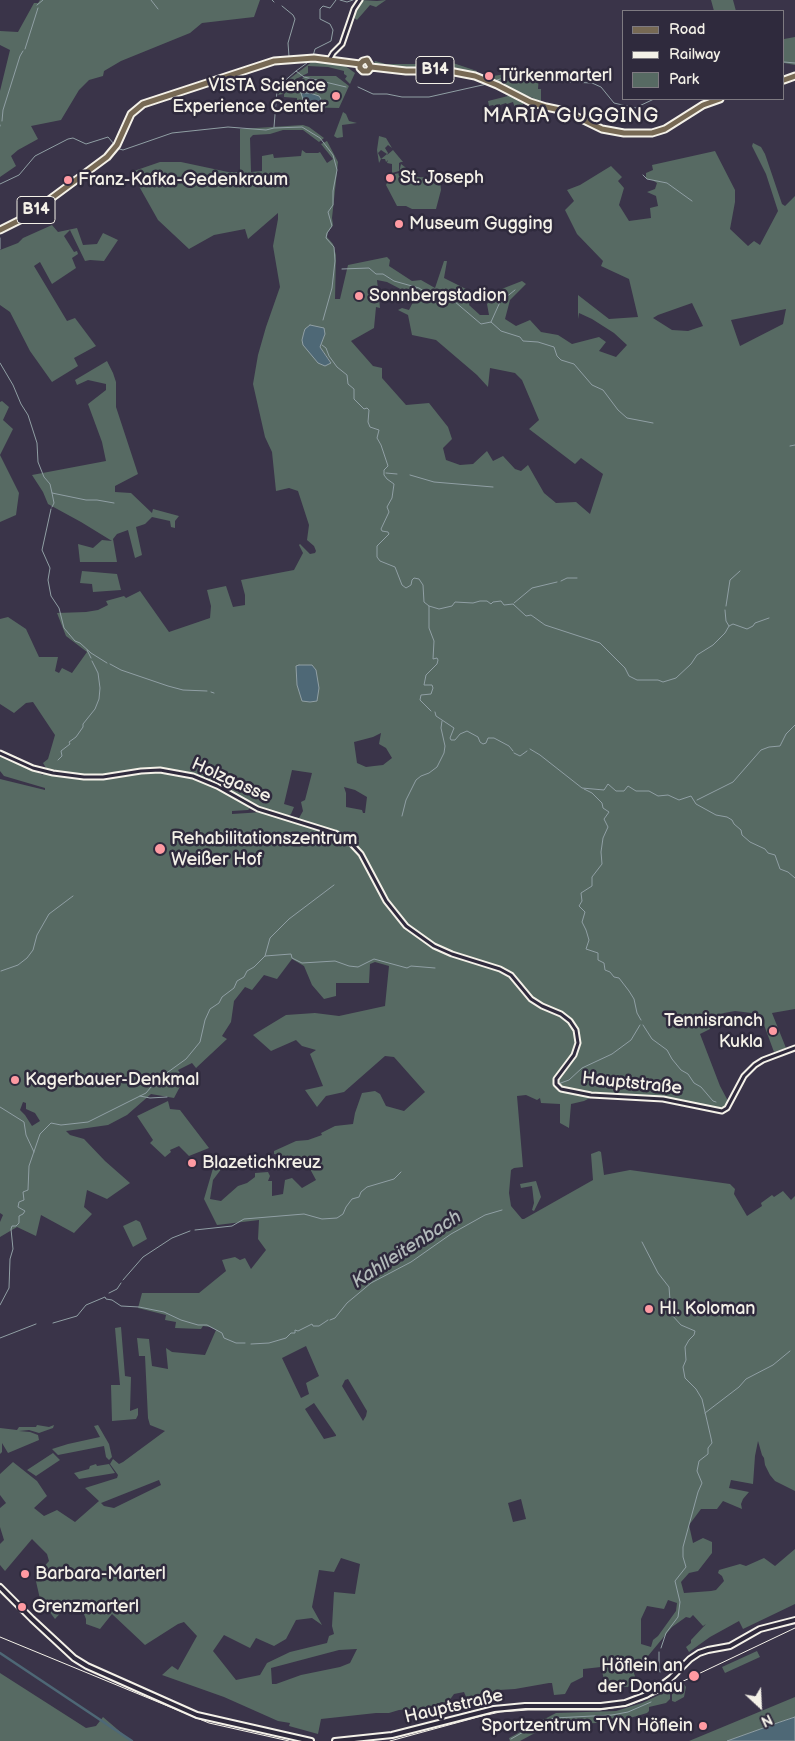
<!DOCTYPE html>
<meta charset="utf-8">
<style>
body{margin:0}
#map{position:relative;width:795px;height:1741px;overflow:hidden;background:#3a3449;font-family:"Balsamiq Sans",sans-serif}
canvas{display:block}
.legend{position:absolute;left:622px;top:10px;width:162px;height:90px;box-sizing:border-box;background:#2f2a3d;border:1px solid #7e7a81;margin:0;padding:6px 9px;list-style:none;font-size:15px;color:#f4f1e8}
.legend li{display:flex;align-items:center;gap:10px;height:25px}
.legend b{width:25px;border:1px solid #7e7a81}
.north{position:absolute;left:735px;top:1681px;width:50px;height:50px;-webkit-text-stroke:4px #2f2a3d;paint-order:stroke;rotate:155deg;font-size:14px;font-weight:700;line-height:20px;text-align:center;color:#f4f1e8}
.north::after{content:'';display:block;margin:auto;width:18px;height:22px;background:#f4f1e8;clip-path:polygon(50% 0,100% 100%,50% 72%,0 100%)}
</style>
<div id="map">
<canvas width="795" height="1741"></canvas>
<ul class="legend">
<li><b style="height:6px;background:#776954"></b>Road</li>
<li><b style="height:6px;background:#f4f1e8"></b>Railway</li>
<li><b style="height:14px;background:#576a63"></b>Park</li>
</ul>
<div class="north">N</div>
</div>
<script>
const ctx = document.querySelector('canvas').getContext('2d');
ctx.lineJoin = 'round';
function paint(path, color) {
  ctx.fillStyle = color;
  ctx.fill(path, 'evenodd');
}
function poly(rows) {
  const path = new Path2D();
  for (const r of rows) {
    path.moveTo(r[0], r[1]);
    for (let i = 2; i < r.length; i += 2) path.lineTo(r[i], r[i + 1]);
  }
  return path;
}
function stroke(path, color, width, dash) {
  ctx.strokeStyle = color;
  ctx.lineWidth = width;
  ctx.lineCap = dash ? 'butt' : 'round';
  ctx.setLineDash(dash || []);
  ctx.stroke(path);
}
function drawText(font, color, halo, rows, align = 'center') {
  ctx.font = font + ' "Balsamiq Sans",sans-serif';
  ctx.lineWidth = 5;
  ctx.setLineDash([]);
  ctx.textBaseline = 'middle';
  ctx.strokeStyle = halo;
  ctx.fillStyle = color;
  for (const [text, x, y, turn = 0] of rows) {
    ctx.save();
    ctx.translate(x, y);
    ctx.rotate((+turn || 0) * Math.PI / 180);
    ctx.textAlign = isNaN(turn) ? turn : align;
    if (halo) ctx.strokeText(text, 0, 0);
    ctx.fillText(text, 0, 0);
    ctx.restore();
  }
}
paint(poly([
 [40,0,260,0,254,17,202,23,190,33,121,61,104,71,103,76,89,80,79,90,61,120,31,126,38,139,18,150,11,156,16,166,0,177,0,91,10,50,0,45,0,31,18,32,34,3,38,3],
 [361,0,377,1,386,0,376,7,370,5,357,20,353,17],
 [711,0,733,0,736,11,714,11],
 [795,37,795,65,784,63,784,39],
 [313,61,335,63,344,65,355,73,350,84,345,79,347,76,344,74,344,71,328,67,308,66,308,73,296,79,283,94,278,95,284,83],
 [375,61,386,64,432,64,447,61,477,71,475,74,454,69,386,68,377,66,374,63],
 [518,72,539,75,538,89,541,89,541,101,534,100,533,98,512,90,492,80,493,76],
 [305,76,336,76,349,86,339,108,297,107,297,98,284,97,284,94],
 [512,95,523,101,523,105,515,108,513,102,507,104,506,103,500,105,500,104,494,106,493,105,489,106,488,101],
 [343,112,346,114,349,121,357,123,342,125,343,137,337,138,334,136],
 [303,125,309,127,324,138,319,142,303,130,283,130,270,134,253,135,250,138,251,172,262,171,262,156,273,154,274,158,301,156,302,150,306,153,318,153,320,152,327,163,333,159,321,144,327,141,338,162,332,218,333,225,328,232,327,237,333,244,336,255,335,299,340,299,348,265,387,257,390,260,389,266,412,281,421,280,435,288,444,261,447,261,444,278,472,292,469,305,480,315,489,315,487,304,499,290,522,281,526,284,510,300,505,319,516,326,530,320,541,332,558,335,572,344,599,337,606,342,599,351,616,357,627,345,614,333,592,319,579,313,578,319,578,295,609,319,638,317,629,279,601,266,603,261,577,234,565,210,574,201,567,190,580,185,611,166,622,177,618,181,624,188,619,205,629,221,651,218,650,208,658,206,656,196,647,192,655,189,657,183,652,180,646,179,646,173,653,170,652,165,715,151,735,190,735,202,730,229,748,246,754,241,760,245,778,211,766,174,752,146,753,143,761,147,765,154,782,204,785,206,795,196,795,1009,772,1013,786,1048,774,1052,760,1014,735,1011,724,1013,708,1023,710,1029,700,1034,720,1086,728,1101,724,1109,664,1097,593,1093,590,1098,584,1101,571,1104,569,1128,560,1123,560,1104,541,1103,540,1098,537,1100,526,1095,517,1096,523,1167,514,1168,511,1170,509,1193,511,1206,522,1219,524,1219,593,1180,591,1154,599,1151,601,1152,604,1175,630,1170,730,1184,735,1189,734,1194,747,1216,762,1206,761,1203,772,1195,774,1197,783,1191,791,1200,795,1196,795,1491,775,1481,770,1475,765,1465,764,1458,762,1455,758,1441,755,1456,753,1484,731,1480,729,1488,749,1492,743,1499,741,1504,742,1509,723,1501,717,1509,701,1509,689,1525,693,1543,703,1538,712,1542,712,1553,698,1571,689,1573,681,1582,684,1593,711,1591,716,1590,724,1581,722,1576,718,1573,719,1570,740,1564,746,1566,764,1558,775,1566,795,1549,795,1604,743,1629,739,1621,710,1637,689,1652,686,1647,691,1643,691,1640,706,1624,703,1626,693,1615,690,1618,686,1617,672,1627,643,1662,632,1668,636,1679,628,1687,621,1687,620,1683,605,1684,601,1667,583,1669,583,1677,571,1683,565,1694,554,1695,552,1683,549,1683,515,1689,499,1690,491,1694,496,1704,479,1699,475,1701,467,1699,464,1692,454,1694,446,1705,437,1705,436,1710,425,1713,410,1709,399,1710,389,1713,376,1713,321,1719,318,1734,289,1726,290,1723,278,1721,224,1697,162,1675,172,1666,178,1670,197,1636,184,1622,178,1624,145,1645,112,1614,100,1629,86,1624,86,1619,81,1607,69,1600,66,1607,55,1619,40,1599,35,1577,49,1561,47,1554,32,1539,5,1571,0,1565,0,1544,4,1540,0,1527,0,1508,6,1503,0,1495,0,1474,13,1462,37,1481,47,1496,34,1508,44,1516,57,1510,75,1522,99,1501,85,1488,117,1478,118,1475,110,1464,113,1459,119,1464,123,1462,165,1431,150,1425,148,1418,145,1356,139,1356,137,1338,149,1339,152,1366,168,1369,166,1348,172,1352,205,1355,216,1330,210,1327,203,1326,201,1329,175,1328,176,1322,165,1320,166,1315,138,1308,142,1293,199,1293,226,1271,222,1260,235,1257,240,1260,245,1258,251,1269,266,1250,258,1239,259,1220,217,1225,204,1199,214,1165,221,1164,222,1168,213,1180,210,1199,221,1201,238,1186,247,1183,255,1177,255,1173,268,1172,270,1176,268,1181,272,1181,272,1196,283,1194,285,1180,292,1178,302,1188,316,1180,309,1167,292,1167,288,1161,281,1155,274,1154,274,1151,296,1141,308,1140,322,1135,321,1133,335,1126,353,1124,355,1113,362,1093,375,1091,380,1094,386,1106,404,1111,425,1092,394,1057,385,1056,344,1092,326,1096,317,1107,305,1090,323,1086,310,1054,316,1050,302,1046,296,1040,271,1051,253,1035,286,1015,315,1013,339,1016,385,1006,389,966,375,962,370,964,369,983,336,983,336,996,324,999,312,985,304,966,292,959,277,979,264,975,252,990,245,987,234,1001,231,1022,222,1036,227,1039,196,1068,192,1063,178,1070,184,1079,174,1098,151,1094,127,1115,108,1125,66,1131,70,1135,84,1139,105,1161,130,1183,107,1199,87,1190,84,1207,92,1214,74,1233,41,1215,36,1236,17,1227,0,1237,0,1222,3,1215,0,1213,0,779,45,790,45,788,4,776,0,771,0,755,43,775,46,768,43,763,48,759,55,735,33,702,26,703,14,713,0,704,0,619,8,617,26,629,39,657,58,657,55,671,59,673,62,668,72,673,87,652,66,636,57,613,86,612,98,610,108,605,106,601,124,596,126,598,140,591,169,632,210,618,211,606,207,590,226,586,233,607,245,605,245,595,241,580,294,570,303,553,299,545,300,544,310,554,315,553,316,551,314,546,307,540,309,525,298,491,289,488,276,491,272,452,265,437,253,384,258,355,266,327,280,287,273,246,278,219,278,213,248,239,245,229,214,235,189,249,158,220,131,172,160,162,181,162,228,172,240,172,240,129],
 [377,280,387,282,412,295,414,300,409,310,402,308,398,310,408,315,412,335,436,340,477,375,488,387,490,368,515,373,522,380,539,420,529,429,575,464,581,458,603,474,590,514,576,502,556,503,544,493,528,465,521,471,515,469,503,456,493,461,487,451,473,464,460,465,446,460,443,448,452,439,448,427,429,403,406,405,382,378,382,368,373,366,351,341,374,328,376,307,380,308],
 [692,303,703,326,688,331,672,330,653,318,658,315],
 [786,309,783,324,740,346,731,320],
 [305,329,320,347,331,362,302,340],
 [381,733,379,744,386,748,392,758,383,765,374,766,366,767,357,763,354,742,373,737],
 [175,770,193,773,268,810,286,817,291,814,294,807,284,804,292,770,312,773,305,800,301,802,303,811,299,818,294,817,300,823,263,812,232,814,232,811,248,810,251,807,211,785,190,776,175,773],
 [344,787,355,790,367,797,365,813,363,813,362,810,346,807,346,793],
 [23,1102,26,1103,26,1109,35,1113,40,1121,32,1126,25,1115,20,1110],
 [306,1346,319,1376,306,1383,309,1394,301,1398,282,1358],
 [348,1379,367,1411,366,1416,363,1421,342,1386,345,1380],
 [314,1403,336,1435,336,1436,324,1439,305,1409],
 [159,1480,161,1485,114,1508,104,1506,101,1503],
 [521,1499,526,1519,513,1522,508,1503],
 [341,1558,360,1564,355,1594,334,1592,332,1626,334,1634,329,1636,327,1643,290,1652,267,1663,260,1675,236,1680,213,1651,224,1635,250,1648,256,1638,274,1646,286,1639,296,1620,312,1618,322,1625,312,1607,319,1570,334,1572],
 [668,1600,677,1603,676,1611,658,1636,653,1640,651,1647,641,1644,641,1619,647,1606,664,1609],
 [357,1649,350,1663,340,1667,301,1675,276,1684,272,1684,271,1668,339,1650],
 [379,136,386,138,392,148,388,145,385,148,388,153,387,155,393,150,403,162,401,162,399,163,399,171,392,173,392,164,387,163,388,160,386,162,385,159,381,159,387,154,381,150,378,153,381,159,379,163,377,150],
 [401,164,418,177,438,178,440,180,441,190,436,209,412,209,406,206,397,206,386,185,387,183,395,181,395,174,399,173],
 [52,225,58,232,77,228,83,245,97,244,103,233,118,240,104,261,90,260,85,261,70,230,64,236,74,252,77,251,78,254,72,258,76,268,52,284,40,262,34,266,67,321,75,318,96,346,74,358,78,366,52,382,30,351,10,312,0,305,0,250,18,243,23,238],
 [107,361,113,373,116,382,116,407,138,474,115,486,115,492,131,493,152,513,153,509,179,516,175,521,175,528,171,527,170,521,152,517,145,524,136,527,142,555,135,558,128,530,117,534,113,539,117,562,80,562,78,544,93,548,102,540,112,541,81,522,48,504,43,492,32,475,106,461,102,442,88,404,106,390,106,384,88,380,77,385,75,380],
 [2,401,9,407,3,420,13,429,0,455,0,402],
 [0,455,19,493,16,515,0,522],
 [82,571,117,574,121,590,93,592,92,584,80,583],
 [168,1101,170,1109,180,1110,209,1148,189,1156,179,1146,170,1150,171,1152,165,1157,150,1143,153,1140,137,1116],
 [536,1181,541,1197,534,1211,532,1210,534,1203,532,1186,521,1188,520,1184],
 [136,1220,140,1222,147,1239,133,1247,123,1226],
 [121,1327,125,1376,131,1377,130,1411,138,1408,138,1415,136,1419,112,1421,111,1385,120,1385,115,1328],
 [37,1425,49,1427,54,1425,53,1428,39,1433,29,1430,19,1431,30,1432,38,1435,39,1440,8,1453,2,1443,2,1452,0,1454,0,1428,17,1430,19,1427,36,1427],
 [98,1425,109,1444,112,1457,109,1460,106,1457,104,1446,58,1455,52,1449,68,1444,100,1437,94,1426],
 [53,1453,60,1460,36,1476,27,1470],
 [96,1464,97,1466,109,1464,115,1473,79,1479,74,1473,89,1469,90,1466],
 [757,1651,760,1657,725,1673,722,1667],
 [0,1673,86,1728,96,1726,103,1717,131,1741,0,1741],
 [684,1684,686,1687,684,1697,675,1702,672,1701,672,1690],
 [670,1690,670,1699,666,1703,649,1707,649,1711,647,1713,637,1716,618,1721,623,1717,602,1720,596,1723,548,1726,520,1741,510,1741,509,1738,556,1713,616,1711,642,1703],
 [795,1697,795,1717,727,1741,689,1741]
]), '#576a63');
const water = poly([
 [301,93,310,93,319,96,321,99,320,102,317,106,305,106,301,93],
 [310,325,324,328,325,334,320,347,331,363,325,366,318,363,303,345,302,340,304,332,305,329,310,325],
 [299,665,312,665,316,670,319,688,317,701,310,702,302,701,297,685,296,666,299,665],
 [795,1717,795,1741,727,1741,780,1722,795,1717]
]);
paint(water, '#4e6876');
stroke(water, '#909fa4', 1);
stroke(poly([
 [151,0,158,9],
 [272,0,274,2],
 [340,0,347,2,353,0],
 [37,5,43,0],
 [282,6,293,15,295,19,288,43,289,56],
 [25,49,38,8],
 [313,56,315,49,331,41,333,30,330,24,320,19,320,9,323,6,330,8,336,0],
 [784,62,795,63],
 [296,71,311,60],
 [497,80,516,74,570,82,592,83,601,87,614,103,635,108,654,99],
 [358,87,373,94,387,94,402,97,429,97,487,84],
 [2,121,3,110,20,56,23,51],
 [0,126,0,125],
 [274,127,277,91,281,84,296,71,304,77,346,87],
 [116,148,123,150,172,133,228,127,266,130,274,128,302,127,320,138,333,155,337,170,333,191,333,205,328,212,332,226,327,233,326,238,334,247,335,261,332,288,323,320],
 [643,175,647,179,667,183,692,201],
 [0,184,19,175,35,156,68,139,73,138,86,144,108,137,114,144],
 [0,238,0,249],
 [342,269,369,268,376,274,383,274,394,281,419,288,425,292,427,296,454,301,481,324,491,322,501,331,520,337,523,341,538,342,554,347,557,356,561,360,574,364,592,385,603,390,618,410,627,418,653,423],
 [491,322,500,302,515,290],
 [322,345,326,348,329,356,337,367,347,375,348,384,354,389,354,399,364,409,367,408,369,410,368,422,370,427,379,430,377,438,381,445,388,466,384,470,384,475,387,479,394,484,392,498,387,507,389,512,381,529,382,531,388,532,389,534,377,546,377,557,380,561,395,567,402,585,406,588,411,585,412,580,414,578,419,579,423,585,424,602,429,606,429,628,434,641,433,659,437,658,438,660,437,664,426,675,424,685,432,685,433,688,431,694,421,695,420,700,431,711],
 [0,363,13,385,21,404,28,415,37,443,38,462,44,477,50,484,52,493,86,500,97,500,114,503],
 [790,446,795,445],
 [386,473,397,474],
 [410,475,434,482,493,487],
 [52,507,54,503,52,493],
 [51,509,42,550,50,568,48,580,51,596,59,608,64,628,75,641,80,643,91,653,107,663],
 [561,581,567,578,577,578],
 [514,603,532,588,557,582],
 [429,606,439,609,452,606,455,602,473,603,480,601,487,601,491,604,493,602,501,601,504,605,513,604,526,616,531,615,545,625,600,643,625,668,629,676,637,680,658,680,663,682,676,678,691,664,697,655,713,645,725,633,729,626,733,624,747,629,753,626,755,623,769,618],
 [726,606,730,580,740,571],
 [725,610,726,621,729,626],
 [87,650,91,658],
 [110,664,121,670,168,686,183,690,207,691],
 [211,692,214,693],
 [435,712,436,716,454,728,450,738,451,740,455,740,460,734,467,731,478,737,480,742,483,744,486,743,488,738,494,738,509,746,513,751],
 [530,749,540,755,582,788,604,790,608,784,616,791,624,791,628,786,636,791,649,791,658,796,668,795,679,800,691,796,696,804,716,815,727,817,732,820,734,824,741,830,742,835,750,842,765,849,768,853,775,855,780,869,788,872,795,878],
 [514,753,520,756,527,751],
 [58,760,62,756,61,751,70,744,69,742,76,737,83,727,83,724,95,709,99,699,100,688,98,673,92,661],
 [584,789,592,793,602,803,603,808,609,812,604,819,608,827,603,838,601,852,602,864,592,877,592,886,581,893,582,901,579,906,585,912,582,922,586,930,589,940,586,949,598,953,598,960,604,963,605,970,610,972,614,977,619,978,629,991,634,999,637,1013,641,1020],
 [697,800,733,782,761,750,769,747,780,746,786,734,795,725],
 [402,816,406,800,416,780,421,776,429,773,437,767,444,753,445,746,441,728,442,721],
 [265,956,270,938,289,919,334,885],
 [1,971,18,965,27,958,33,950,37,935,49,914,73,896],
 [643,1025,652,1039,667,1050,672,1059,681,1070,688,1074,694,1083,701,1087,713,1101,716,1102],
 [558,1084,569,1080,582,1068,612,1054,631,1040,640,1025],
 [140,1096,150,1098,167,1097],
 [0,1107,24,1122,26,1135,34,1152],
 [195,1230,232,1226,244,1219,304,1214,322,1219,337,1218,343,1214,346,1207,352,1199,359,1197,361,1192,367,1187,394,1179,401,1172],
 [642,1242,658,1273,669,1287,671,1314,681,1325,695,1331,694,1335,689,1340,685,1347,686,1360,683,1367,685,1378,696,1389,702,1399,711,1438,712,1443,708,1448,708,1454,699,1461,697,1471,702,1483,698,1492,683,1547,683,1557,686,1567,675,1581,680,1602,678,1617,666,1633,661,1648],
 [123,1280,143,1257,172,1238,190,1231],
 [109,1293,117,1289,121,1283],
 [0,1305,9,1288,10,1259,13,1249,11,1229,12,1226,16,1226,19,1223,19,1216,23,1214,25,1211,18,1207,19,1202,24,1200,23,1192,28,1190,29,1166,40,1134,51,1123,61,1125,88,1122,146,1093,157,1080,186,1059,200,1042,205,1020,210,1009,219,1003,222,997,234,988,237,981,244,977,247,971,254,967,265,956,291,954,292,958,302,963,335,961,349,966,358,967,374,959,407,968,411,966,435,968],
 [330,1320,335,1318,347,1303,371,1283,411,1262,451,1234,485,1215,502,1210],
 [53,1323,77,1316,86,1305,105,1297,106,1299,112,1300,121,1306,139,1307,164,1312,181,1320,198,1325,207,1325,222,1333,224,1338,236,1343,245,1343],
 [0,1338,36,1324],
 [251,1344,269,1343,286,1338,291,1333,295,1333,295,1330,298,1331,312,1324,313,1326,319,1326,328,1320],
 [705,1413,739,1387,746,1379,773,1365,790,1351],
 [659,1652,659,1668,660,1672],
 [666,1684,667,1686],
 [511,1739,525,1731,554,1718,612,1715,628,1712,651,1702]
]), '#909fa4', 1);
stroke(poly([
 [0,1653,132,1741]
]), '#4e6876', 2.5);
const tertiary = poly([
 [329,60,333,53,342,44,354,9,360,0],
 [0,753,33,768,53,773,84,777,103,777,141,771,160,770,193,776,217,786,258,809,335,833,347,839,361,854,386,901,406,926,434,946,452,954,500,969,511,975,531,999,542,1006,561,1014,570,1021,576,1030,578,1043,574,1055,556,1079,556,1084,561,1089,591,1095,663,1099,722,1111,727,1108,744,1076,755,1065,763,1060,795,1048]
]);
const secondary = poly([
 [0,1587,32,1619,74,1658,87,1666,197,1715,311,1741],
 [335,1741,392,1735,494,1709,525,1706,601,1706,625,1703,646,1695,659,1687,671,1678,690,1659,699,1653,708,1650,730,1646,760,1629,795,1620]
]);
const primary = poly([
 [360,64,360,68,363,71,368,71,371,67],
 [360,64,363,61,367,60,371,67],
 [371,67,406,71,449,71,475,76,497,85,530,102,546,107,565,111,602,129,624,133,652,133,665,129,703,105,720,99],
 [784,80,795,76],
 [0,230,26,217,107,157,117,145,131,114,143,104,274,61,314,58,360,64]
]);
stroke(tertiary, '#f4f1e8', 7);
stroke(secondary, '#f4f1e8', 8);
stroke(primary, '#f4f1e8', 9);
stroke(tertiary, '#2f2a3d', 3);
stroke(secondary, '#2f2a3d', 4);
stroke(primary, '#776954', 5);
stroke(poly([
 [0,1637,209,1723,289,1741],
 [390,1741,478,1717,500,1712,528,1710,600,1710,629,1705,654,1695,795,1628]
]), '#f4f1e8', 1);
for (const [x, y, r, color] of [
 [489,76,5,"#ff9aa2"],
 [336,96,5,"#ff9aa2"],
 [390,178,5,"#ff9aa2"],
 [68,180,5,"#ff9aa2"],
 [399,224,5,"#ff9aa2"],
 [359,296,5,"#ff9aa2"],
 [160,849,6,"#ff9aa2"],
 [773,1031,5,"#ff9aa2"],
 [15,1080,5,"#ff9aa2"],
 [192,1163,5,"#ff9aa2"],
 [649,1309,5,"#ff9aa2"],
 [25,1574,5,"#ff9aa2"],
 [22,1607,5,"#ff9aa2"],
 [694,1676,6,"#ff9aa2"],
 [703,1726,5,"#ff9aa2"]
]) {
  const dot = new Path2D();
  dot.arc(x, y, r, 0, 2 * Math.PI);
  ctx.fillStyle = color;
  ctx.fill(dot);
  stroke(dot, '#2f2a3d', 2);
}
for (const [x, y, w] of [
 [435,70,38],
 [36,210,38]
]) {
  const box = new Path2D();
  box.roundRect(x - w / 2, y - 13.5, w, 27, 4);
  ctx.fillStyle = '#2f2a3d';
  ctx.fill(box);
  stroke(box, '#f4f1e8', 1);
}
drawText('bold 16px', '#f4f1e8', null, [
 ["B14",435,70],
 ["B14",36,210]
]);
drawText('18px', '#f4f1e8', '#2f2a3d', [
 ["Türkenmarterl",499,76],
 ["VISTA Science",326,86,"right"],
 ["Experience Center",326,107,"right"],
 ["St. Joseph",400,178],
 ["Franz-Kafka-Gedenkraum",78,180],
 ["Museum Gugging",409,224],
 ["Sonnbergstadion",369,296],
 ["Rehabilitationszentrum",171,839],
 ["Weißer Hof",171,860],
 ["Tennisranch",763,1021,"right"],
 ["Kukla",763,1042,"right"],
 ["Kagerbauer-Denkmal",25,1080],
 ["Blazetichkreuz",202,1163],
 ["Hl. Koloman",659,1309],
 ["Barbara-Marterl",35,1574],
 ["Grenzmarterl",32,1607],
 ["Höflein an",683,1666,"right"],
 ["der Donau",683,1687,"right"],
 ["Sportzentrum TVN Höflein",693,1726,"right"]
], 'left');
drawText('18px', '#f4f1e8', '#2f2a3d', [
 ["Holzgasse",231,781,24],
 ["Hauptstraße",632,1084,6],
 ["Hauptstraße",454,1707,-13]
]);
drawText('italic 19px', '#b2baba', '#2f2a3d', [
 ["Kahlleitenbach",407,1250,-33]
]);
ctx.letterSpacing = '1px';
drawText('20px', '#f4f1e8', '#2f2a3d', [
 ["MARIA GUGGING",571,117]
]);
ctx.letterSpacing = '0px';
</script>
